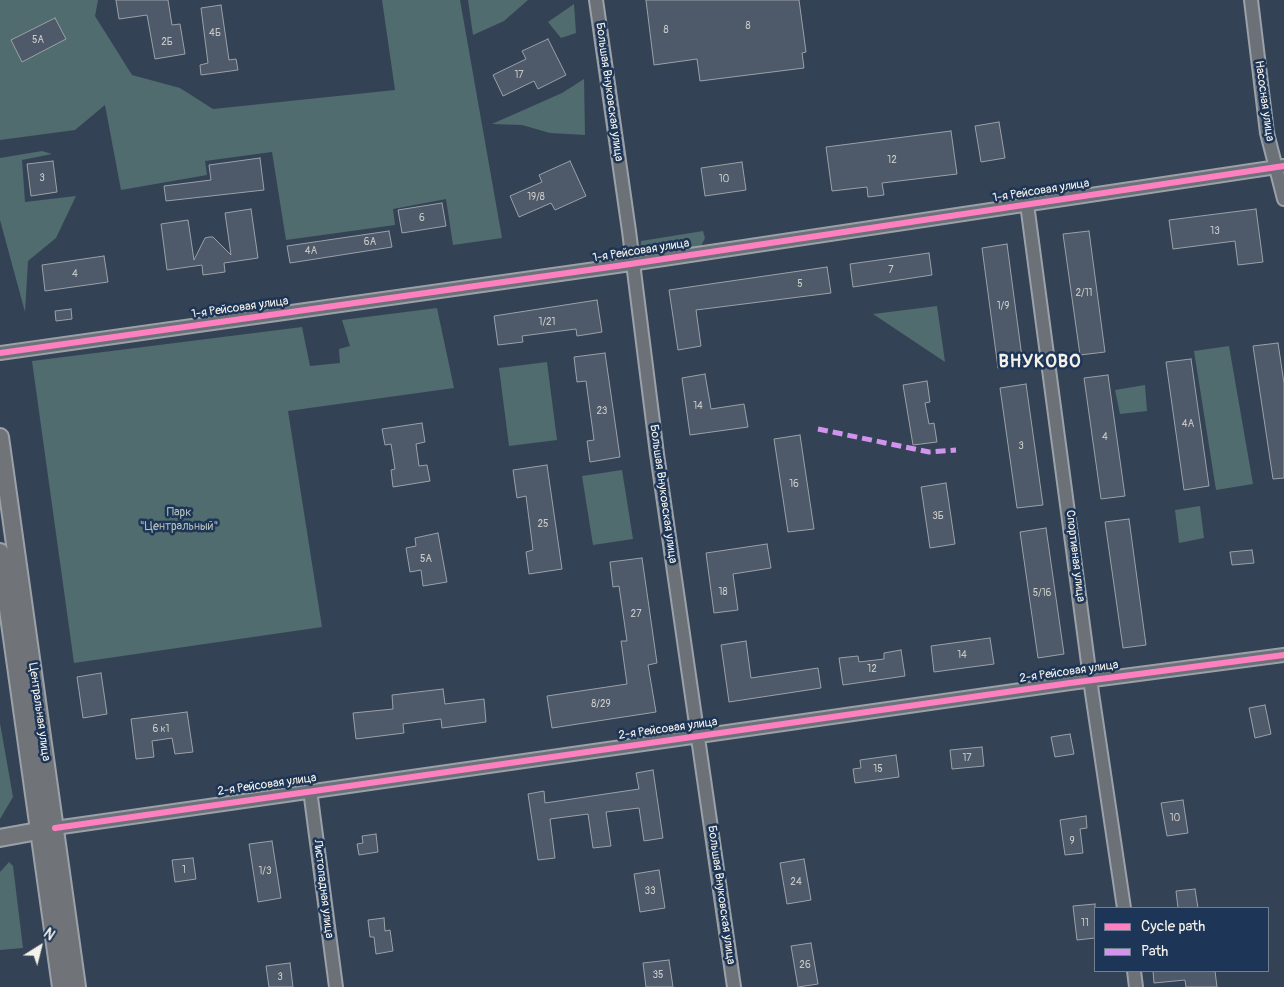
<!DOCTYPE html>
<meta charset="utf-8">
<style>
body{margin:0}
#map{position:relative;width:1284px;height:987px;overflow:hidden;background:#344255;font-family:Pangolin,sans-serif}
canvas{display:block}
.legend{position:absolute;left:1094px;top:907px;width:175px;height:65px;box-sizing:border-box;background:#1d3557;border:1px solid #738091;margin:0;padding:6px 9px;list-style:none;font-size:15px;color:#f4f1e8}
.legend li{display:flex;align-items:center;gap:10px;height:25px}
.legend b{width:25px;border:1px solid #738091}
.north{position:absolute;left:15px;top:922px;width:50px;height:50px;-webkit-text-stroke:4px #1d3557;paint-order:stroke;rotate:36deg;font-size:14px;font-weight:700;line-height:20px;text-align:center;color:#f4f1e8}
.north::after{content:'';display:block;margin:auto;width:18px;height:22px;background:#f4f1e8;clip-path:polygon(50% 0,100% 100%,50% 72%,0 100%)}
</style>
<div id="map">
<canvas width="1284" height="987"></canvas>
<ul class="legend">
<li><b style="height:6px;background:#ff80c0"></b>Cycle path</li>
<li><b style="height:6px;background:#d193ec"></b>Path</li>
</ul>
<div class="north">N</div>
</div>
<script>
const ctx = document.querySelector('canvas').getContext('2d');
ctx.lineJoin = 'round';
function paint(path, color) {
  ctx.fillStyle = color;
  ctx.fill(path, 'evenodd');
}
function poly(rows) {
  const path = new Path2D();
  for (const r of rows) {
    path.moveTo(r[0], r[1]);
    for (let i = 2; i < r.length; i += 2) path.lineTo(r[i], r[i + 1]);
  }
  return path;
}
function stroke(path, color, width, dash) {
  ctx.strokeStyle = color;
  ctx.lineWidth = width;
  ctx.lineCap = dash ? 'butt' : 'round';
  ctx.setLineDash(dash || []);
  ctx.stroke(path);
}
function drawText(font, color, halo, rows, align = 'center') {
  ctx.font = font + ' Pangolin,sans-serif';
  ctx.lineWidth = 5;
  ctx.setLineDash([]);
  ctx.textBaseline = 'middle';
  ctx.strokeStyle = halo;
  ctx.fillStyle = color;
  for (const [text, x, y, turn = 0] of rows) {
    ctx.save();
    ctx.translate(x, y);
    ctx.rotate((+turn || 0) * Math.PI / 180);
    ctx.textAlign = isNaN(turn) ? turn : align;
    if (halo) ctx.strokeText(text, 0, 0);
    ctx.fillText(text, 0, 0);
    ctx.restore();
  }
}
paint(poly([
 [0,0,98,0,95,16,132,75,180,88,213,109,395,90,382,0,460,0,502,238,453,245,446,199,393,209,395,225,286,240,272,152,205,161,207,175,121,190,105,105,75,130,0,140],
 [468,0,528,0,504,21,473,35],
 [574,4,576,33,561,38,548,22],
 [584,79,585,135,550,133,522,125,492,124,562,93],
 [42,151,52,154,22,160,25,202,76,196,56,238,28,261,25,312,0,220,0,158],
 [703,231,705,238,701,246,647,255,640,251,641,241],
 [937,306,945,362,873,314],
 [437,308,454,388,288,411,322,627,74,663,32,361,302,327,310,366,340,363,339,349,350,346,342,320],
 [1229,346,1253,484,1216,490,1194,351],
 [547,362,557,440,509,446,499,368],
 [1145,385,1147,411,1120,414,1115,390],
 [622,470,633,539,593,545,582,476],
 [1200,506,1204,538,1179,543,1175,510],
 [0,723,13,797,0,819],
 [9,862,13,866,23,948,0,950,0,872]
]), '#506c6e');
const building = poly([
 [116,0,168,0,172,25,180,24,185,54,155,59,147,15,119,19,116,0],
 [646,0,799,0,806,52,802,53,804,68,700,81,697,59,654,65,646,0],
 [221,5,229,60,236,59,238,70,201,75,200,65,208,63,201,8,221,5],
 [55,18,66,39,22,62,11,40,55,18],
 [548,39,566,75,538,89,534,81,503,96,493,75,526,59,522,51,548,39],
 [999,122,1005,158,981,162,975,126,999,122],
 [951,131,957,174,882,183,884,195,868,197,867,187,832,191,826,147,951,131],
 [260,158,264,190,166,201,164,186,211,180,209,165,260,158],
 [53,161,57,192,31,196,27,164,53,161],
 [570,161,586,196,555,210,551,203,519,217,510,196,542,182,539,175,570,161],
 [742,162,746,190,705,196,701,168,742,162],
 [442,203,446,226,402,233,398,210,442,203],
 [251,209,258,258,224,263,225,272,203,275,202,265,167,270,161,224,188,220,194,260,205,238,209,237,213,237,231,255,225,213,251,209],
 [1256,209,1263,262,1238,265,1235,241,1173,249,1169,220,1256,209],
 [389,231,392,247,290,263,287,246,389,231],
 [1089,231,1105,352,1080,355,1063,234,1089,231],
 [1007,244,1023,365,998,368,982,248,1007,244],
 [929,253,932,275,853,287,850,264,929,253],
 [104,256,108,282,45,291,42,265,104,256],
 [827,267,831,293,696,310,701,346,678,350,669,290,827,267],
 [597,300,602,332,577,336,576,329,522,336,523,342,498,345,494,316,597,300],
 [71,309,72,319,56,321,55,311,71,309],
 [1278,343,1284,383,1284,478,1273,479,1253,346,1278,343],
 [605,353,620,457,590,462,587,441,594,440,586,381,577,382,574,357,605,353],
 [1191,359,1209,486,1184,490,1166,362,1191,359],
 [705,374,711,409,744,404,748,427,690,435,682,378,705,374],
 [1108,375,1125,496,1101,499,1084,378,1108,375],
 [927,381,930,402,925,403,929,424,934,423,937,442,913,445,903,385,927,381],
 [1026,384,1043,505,1017,508,1000,388,1026,384],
 [422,423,425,442,416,444,419,466,427,465,430,481,393,487,391,470,395,469,391,444,385,445,382,429,422,423],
 [800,435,814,529,788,532,774,439,800,435],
 [547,465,562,569,529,574,526,552,533,550,526,496,517,498,513,470,547,465],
 [946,483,955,544,930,548,921,487,946,483],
 [1129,519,1146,645,1123,648,1105,522,1129,519],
 [1046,528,1064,654,1038,658,1020,532,1046,528],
 [438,533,447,582,423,586,421,570,410,572,406,548,416,546,415,538,438,533],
 [767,544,771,568,733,574,738,610,714,613,706,553,767,544],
 [1252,550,1254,563,1232,565,1230,552,1252,550],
 [642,558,657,663,648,665,656,712,552,728,547,696,627,684,621,641,627,641,619,586,613,587,610,562,642,558],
 [990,638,994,664,934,672,931,646,990,638],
 [746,641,751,678,818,668,821,688,729,702,721,645,746,641],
 [901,650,905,676,843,685,839,658,858,656,859,662,884,659,884,653,901,650],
 [101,673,107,714,83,718,77,677,101,673],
 [443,689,445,704,484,699,486,722,442,728,441,719,403,724,404,733,356,739,353,713,393,709,392,695,443,689],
 [1265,705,1271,734,1255,738,1249,708,1265,705],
 [187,712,193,752,175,754,172,738,152,741,154,757,136,759,131,719,187,712],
 [1070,734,1074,754,1055,757,1051,737,1070,734],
 [982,747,984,766,952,769,950,750,982,747],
 [896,755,899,777,855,783,853,769,861,768,860,760,896,755],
 [653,770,663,838,644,841,639,808,606,812,611,846,593,848,588,814,550,819,555,858,538,860,528,794,544,791,545,803,639,789,636,773,653,770],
 [1183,800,1188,833,1167,836,1161,803,1183,800],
 [1086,816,1087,828,1080,829,1083,853,1065,855,1060,820,1086,816],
 [376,834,378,852,359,855,357,844,363,843,362,836,376,834],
 [272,841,281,898,258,902,249,844,272,841],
 [193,858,196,879,175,882,172,860,193,858],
 [804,859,811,900,787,904,780,863,804,859],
 [659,870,665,908,640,912,634,874,659,870],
 [1195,889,1198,908,1178,908,1176,891,1195,889],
 [1095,904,1095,938,1077,940,1073,906,1095,904],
 [384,918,385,931,390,930,393,951,376,954,374,937,370,937,368,920,384,918],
 [811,943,818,984,798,987,791,946,811,943],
 [669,960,673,987,646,987,643,963,669,960],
 [290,963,293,987,269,987,266,966,290,963],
 [1153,971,1215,971,1217,987,1186,987,1185,980,1154,983,1153,971]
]);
paint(building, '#4e5969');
stroke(building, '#9ba1a8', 1);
const minor = poly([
 [596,0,629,231,657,454,734,987],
 [1251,0,1267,133,1284,199],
 [1027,204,1092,693,1124,908],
 [0,353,617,266,1284,166],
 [310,790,336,987],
 [55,828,1070,683,1284,655],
 [1134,971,1136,987]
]);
const major = poly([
 [0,437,77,987],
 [0,552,61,987],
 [0,838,49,829]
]);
stroke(minor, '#9ba1a8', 16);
stroke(major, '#9ba1a8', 20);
stroke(minor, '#6c7177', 12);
stroke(major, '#707478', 16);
stroke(poly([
 [818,429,929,452,956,450]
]), '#d193ec', 5, [10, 5]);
stroke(poly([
 [0,353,617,266,1284,166],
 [55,828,1070,683,1284,655]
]), '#ff80c0', 6);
drawText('10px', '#cacbc8', null, [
 ["8",748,26],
 ["8",666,30],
 ["4Б",215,33],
 ["5А",38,40],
 ["2Б",167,42],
 ["17",519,75],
 ["12",892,160],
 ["3",42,178],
 ["10",724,179],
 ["19/8",536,197],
 ["6",422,218],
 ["13",1215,231],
 ["6А",370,242],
 ["4А",311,251],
 ["7",891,270],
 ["4",75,274],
 ["5",800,284],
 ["2/11",1084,293],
 ["1/9",1003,306],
 ["1/21",547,322],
 ["14",698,406],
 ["23",602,411],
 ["4А",1188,424],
 ["4",1105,437],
 ["3",1021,446],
 ["16",794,484],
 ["3Б",938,516],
 ["25",543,524],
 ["5А",426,559],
 ["18",723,592],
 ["5/16",1042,593],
 ["27",636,614],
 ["14",962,655],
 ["12",872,669],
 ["8/29",601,704],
 ["6 к1",161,729],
 ["17",967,758],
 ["15",878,769],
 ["10",1175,818],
 ["9",1072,841],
 ["1",184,870],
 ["1/3",265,871],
 ["24",796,882],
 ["33",650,891],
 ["11",1085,923],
 ["26",805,965],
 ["35",658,975],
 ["3",280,977]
]);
drawText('12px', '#f4f1e8', '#1d3557', [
 ["Большая Внуковская улица",609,92,82],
 ["Насосная улица",1264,101,82],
 ["1-я Рейсовая улица",1041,191,-9],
 ["1-я Рейсовая улица",641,251,-9],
 ["1-я Рейсовая улица",240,308,-8],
 ["Большая Внуковская улица",663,494,82],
 ["Спортивная улица",1075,556,83],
 ["2-я Рейсовая улица",1069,672,-8],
 ["Центральная улица",39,712,82],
 ["2-я Рейсовая улица",668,729,-8],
 ["2-я Рейсовая улица",267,785,-8],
 ["Листопадная улица",323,889,83],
 ["Большая Внуковская улица",721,895,82]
]);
drawText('12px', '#b4bfb9', '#1d3557', [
 ["Парк",179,513],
 ["\"Центральный\"",179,527]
]);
ctx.letterSpacing = '1px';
drawText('bold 18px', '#f4f1e8', '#1d3557', [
 ["ВНУКОВО",1040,362]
]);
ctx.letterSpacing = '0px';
</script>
